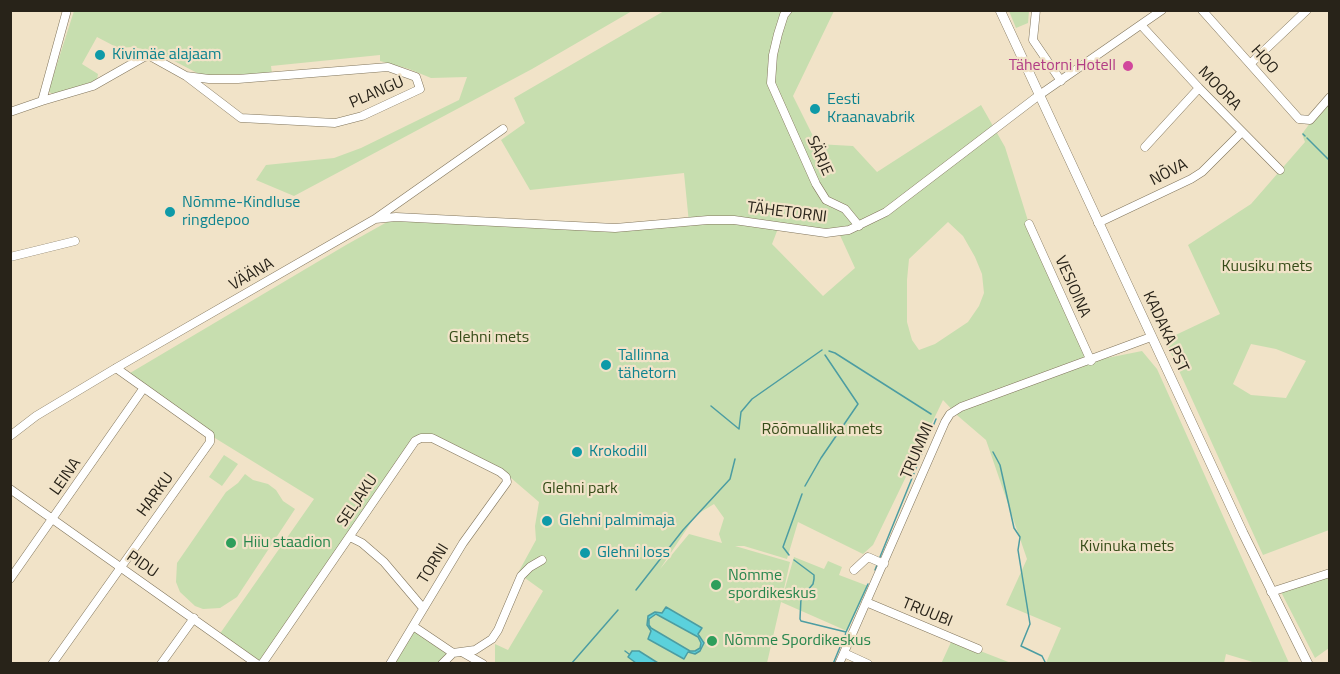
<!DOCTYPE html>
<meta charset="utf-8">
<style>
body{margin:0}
#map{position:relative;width:1340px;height:674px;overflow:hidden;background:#f1e3c8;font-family:"Titillium Web",sans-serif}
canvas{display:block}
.frame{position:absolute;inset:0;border:12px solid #282319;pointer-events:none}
</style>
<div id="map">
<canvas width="1340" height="674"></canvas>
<div class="frame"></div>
</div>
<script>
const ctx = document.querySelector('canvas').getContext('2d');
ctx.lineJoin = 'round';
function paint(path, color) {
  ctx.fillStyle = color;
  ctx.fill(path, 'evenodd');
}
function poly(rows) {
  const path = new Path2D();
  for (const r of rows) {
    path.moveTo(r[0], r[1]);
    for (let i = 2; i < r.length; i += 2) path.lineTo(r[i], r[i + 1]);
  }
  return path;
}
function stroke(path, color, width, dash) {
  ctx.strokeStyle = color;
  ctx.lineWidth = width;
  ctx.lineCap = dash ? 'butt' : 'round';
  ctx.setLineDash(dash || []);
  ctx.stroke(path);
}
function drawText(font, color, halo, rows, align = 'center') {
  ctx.font = font + ' "Titillium Web",sans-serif';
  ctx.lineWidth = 4.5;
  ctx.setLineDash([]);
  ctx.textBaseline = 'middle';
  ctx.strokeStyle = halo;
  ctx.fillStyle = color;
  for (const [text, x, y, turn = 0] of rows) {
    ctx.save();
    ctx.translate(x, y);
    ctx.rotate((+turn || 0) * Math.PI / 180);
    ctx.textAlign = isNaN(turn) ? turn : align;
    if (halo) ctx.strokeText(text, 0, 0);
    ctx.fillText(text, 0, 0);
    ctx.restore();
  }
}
paint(poly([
 [74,11,632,11,532,69,294,196,256,180,266,165,334,158,361,148,459,100,467,77,431,78,409,69,380,61,380,55,271,66,272,74,201,75,159,53,133,47,118,48,97,37,82,64,98,74,97,80,55,95,49,92,50,86],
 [664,11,834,11,793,96,817,144,853,146,877,172,981,105,1005,147,1029,224,1092,361,1142,351,1157,369,1289,663,1256,663,1226,654,1224,663,1046,663,1061,628,1006,605,1027,559,986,440,958,416,943,400,873,545,863,554,798,522,787,559,744,546,735,546,790,562,781,602,794,557,824,569,828,561,842,567,839,575,868,586,847,631,781,602,767,663,495,663,495,644,508,650,543,591,518,573,536,540,535,526,539,502,504,472,432,438,421,438,262,663,219,635,314,499,210,435,125,376,346,245,396,217,615,228,689,223,684,173,530,190,501,140,525,123,514,98],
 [948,222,963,236,975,257,982,274,984,293,979,306,968,322,935,344,919,350,912,340,907,322,907,280,909,259],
 [779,226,838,231,855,268,823,296,772,244],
 [714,504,724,518,719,534,722,543,689,534,660,569,696,515],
 [1009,11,1029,11,1028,23,1016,28],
 [1329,97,1329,530,1263,555,1165,340,1220,314,1188,245,1251,204,1305,142,1302,134],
 [1251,344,1276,349,1306,361,1286,398,1251,395,1233,384],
 [224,455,238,464,222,486,209,477],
 [245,474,253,480,268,484,276,490,283,501,295,509,237,597,220,608,203,609,195,606,180,592,176,582,177,563,226,492,238,483],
 [1324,576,1329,580,1329,648,1315,658,1281,592],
 [413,628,448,653,440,663,392,664],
 [952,640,1011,663,941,664]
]), '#c7deaf');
const water = poly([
 [666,607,702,628,698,634,704,643,700,651,695,654,688,652,684,659,648,639,651,631,647,625,648,616,655,612,662,613,666,607],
 [656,614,698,637,701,643,700,648,695,651,690,651,651,628,649,625,649,619,656,614],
 [632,651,639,651,658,663,636,663,628,657,632,651]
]);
paint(water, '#5bd1dc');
stroke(water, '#4c9da2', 1.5);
stroke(poly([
 [1303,134,1305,136],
 [1307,138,1330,161],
 [829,351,835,353,931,414],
 [711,406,739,429,741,412,752,399,822,350],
 [993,452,1000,465,1014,528,1020,537,1018,550,1030,624,1021,646,1042,656,1046,664],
 [805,486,821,458,858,404,825,355],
 [789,555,783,547,802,494],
 [880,557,936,419],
 [794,560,814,575,814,579,813,584,801,598,800,619,801,621,846,632,845,636],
 [875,570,877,565],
 [636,590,683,530,730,479,735,459],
 [846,632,868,584],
 [625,651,629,654],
 [571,664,618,610],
 [833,664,840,647]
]), '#4c9da2', 1.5);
const minor = poly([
 [788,10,784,15,778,34,773,55,771,83,816,184,826,200,845,209,859,226],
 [1036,10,1033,40,1061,81],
 [1202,10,1299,119,1310,120,1330,97],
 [1141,25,1199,88,1280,170],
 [1250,64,1307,10],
 [42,101,93,86,144,57,150,56,186,76,209,79,238,79,388,67,416,77,420,89,362,116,335,123,241,118,186,76],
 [10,112,42,101,67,10],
 [1145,147,1199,88],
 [375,219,396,217,615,228,708,220,734,220,826,233,849,230,886,212,1038,96,1162,10],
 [1098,223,1191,179,1202,172,1242,132],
 [1029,224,1091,361],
 [10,257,75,241],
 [10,436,36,416,116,368,375,219,503,129],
 [10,489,257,664],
 [350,537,362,543,384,562,423,608],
 [854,570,868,557,884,564],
 [10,579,143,389],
 [1271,592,1330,573],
 [866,602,978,649],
 [413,626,453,653],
 [462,652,483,664],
 [844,653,868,664],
 [52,664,210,442,210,435,116,368],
 [161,664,194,618],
 [262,664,415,441,421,438,432,438,500,472,506,477,507,482,463,543,390,664],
 [442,664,453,653,475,650,492,639,498,630,521,576,530,567,542,560],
 [839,664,945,422,950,414,961,407,1151,337]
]);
const major = poly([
 [1000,10,1243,533,1308,664]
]);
stroke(minor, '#81755c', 9);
stroke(major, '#81755c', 10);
stroke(minor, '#fff', 8);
stroke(major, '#fff', 9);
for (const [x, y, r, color] of [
 [100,55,6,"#0f9aa8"],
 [1128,66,6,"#d1479c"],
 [815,109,6,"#0f9aa8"],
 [170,212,6,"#0f9aa8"],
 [606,365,6,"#0f9aa8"],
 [577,452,6,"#0f9aa8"],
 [547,521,6,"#0f9aa8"],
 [231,543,6,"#2e9e5b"],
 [585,553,6,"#0f9aa8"],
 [716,585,6,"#2e9e5b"],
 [712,641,6,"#2e9e5b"]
]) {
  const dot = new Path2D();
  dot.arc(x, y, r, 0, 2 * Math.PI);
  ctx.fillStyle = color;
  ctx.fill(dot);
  stroke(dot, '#f1e3c8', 2);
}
drawText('16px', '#0d838f', '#f1e3c8', [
 ["Kivimäe alajaam",112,55],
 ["Eesti",827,100],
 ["Kraanavabrik",827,118],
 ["Nõmme-Kindluse",182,203],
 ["ringdepoo",182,221],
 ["Tallinna",618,356],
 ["tähetorn",618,374],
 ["Krokodill",589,452],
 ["Glehni palmimaja",559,521],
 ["Glehni loss",597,553]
], 'left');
drawText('16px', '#282319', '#f1e3c8', [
 ["HOO",1264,60,48],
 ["MOORA",1219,89,46],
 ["PLANGU",377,93,-23],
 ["SÄRJE",819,156,66],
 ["NÕVA",1169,173,-27],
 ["TÄHETORNI",787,213,7],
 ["VÄÄNA",252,275,-30],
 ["VESIOINA",1072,287,66],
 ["KADAKA PST",1165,332,65],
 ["TRUMMI",918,451,-67],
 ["LEINA",66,477,-55],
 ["HARKU",156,495,-54],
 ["SELJAKU",358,501,-56],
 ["TORNI",434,564,-58],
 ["PIDU",142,565,35],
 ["TRUUBI",927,613,22]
]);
drawText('16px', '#b23c85', '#f1e3c8', [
 ["Tähetorni Hotell",1116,66]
], 'right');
drawText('16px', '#364c18', '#f1e3c8', [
 ["Kuusiku mets",1267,267],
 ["Glehni mets",489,338],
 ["Rõõmuallika mets",822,430],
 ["Glehni park",580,489],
 ["Kivinuka mets",1127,547]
]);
drawText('16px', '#27864d', '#f1e3c8', [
 ["Hiiu staadion",243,543],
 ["Nõmme",728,576],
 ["spordikeskus",728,594],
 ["Nõmme Spordikeskus",724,641]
], 'left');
</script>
